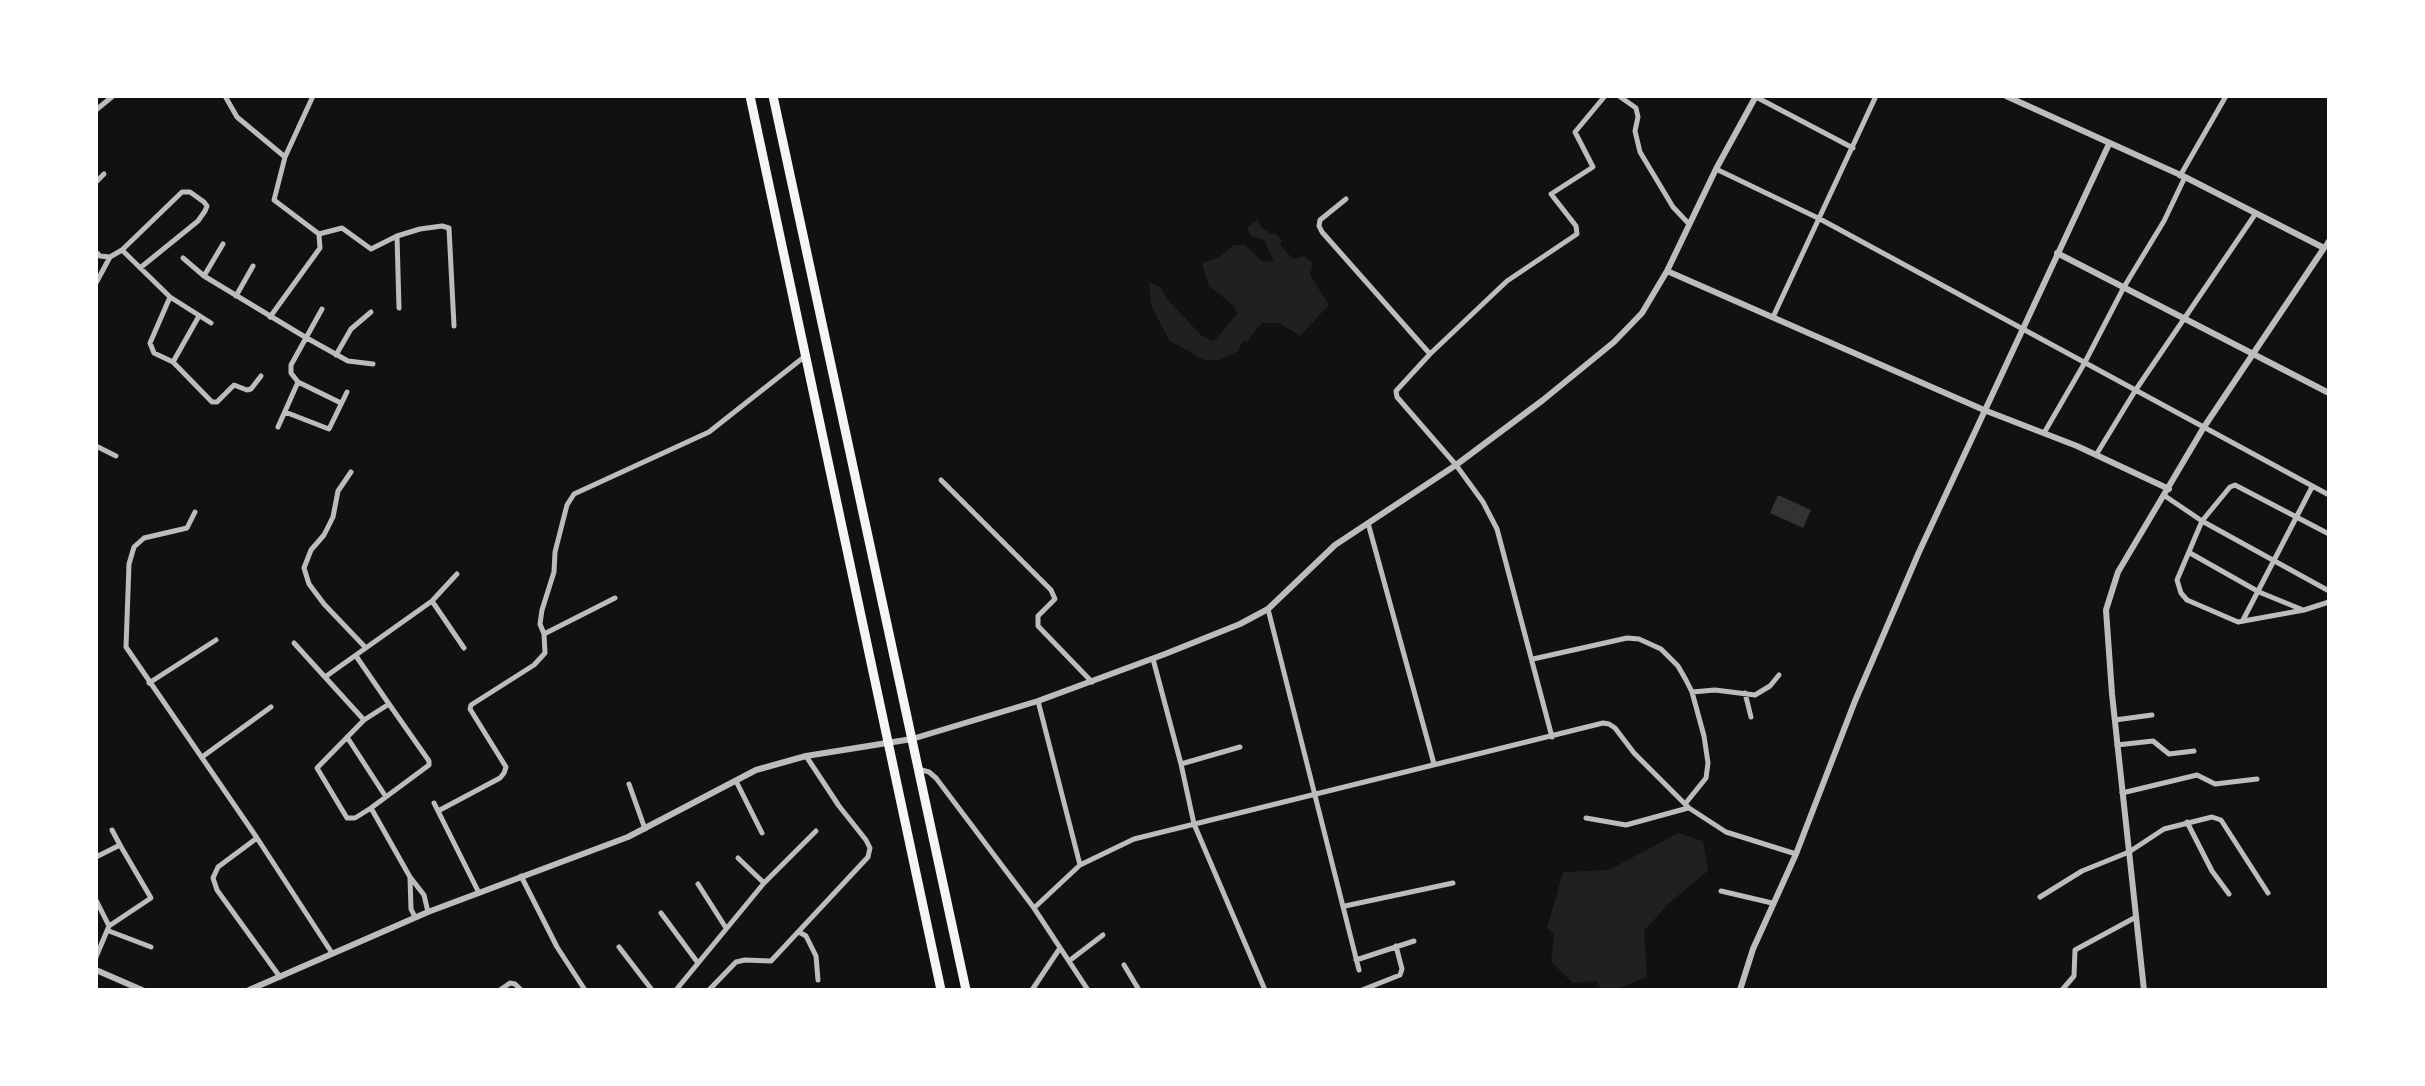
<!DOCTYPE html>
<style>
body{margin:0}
#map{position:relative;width:2425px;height:1086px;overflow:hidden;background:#111;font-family:Quicksand,sans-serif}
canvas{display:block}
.frame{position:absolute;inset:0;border:98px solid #fff;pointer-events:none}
</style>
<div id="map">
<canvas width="2425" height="1086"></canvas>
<div class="frame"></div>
</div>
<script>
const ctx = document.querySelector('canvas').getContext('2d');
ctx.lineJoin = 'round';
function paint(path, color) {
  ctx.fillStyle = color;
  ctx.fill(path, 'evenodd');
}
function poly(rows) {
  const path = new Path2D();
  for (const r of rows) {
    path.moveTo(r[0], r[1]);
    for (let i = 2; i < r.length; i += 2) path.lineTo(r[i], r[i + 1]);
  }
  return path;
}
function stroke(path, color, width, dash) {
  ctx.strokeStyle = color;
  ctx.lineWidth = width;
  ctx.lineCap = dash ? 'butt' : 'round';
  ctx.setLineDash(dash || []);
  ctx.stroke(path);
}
paint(poly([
 [1258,220,1261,227,1271,234,1275,233,1282,240,1280,245,1293,259,1304,256,1313,263,1310,275,1329,305,1300,336,1280,323,1262,323,1247,341,1243,341,1238,351,1220,360,1204,360,1169,340,1151,305,1149,282,1160,287,1168,300,1202,336,1214,341,1237,314,1234,306,1209,286,1202,263,1220,257,1233,245,1245,245,1262,261,1274,262,1264,240,1250,236,1247,227],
 [1678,833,1703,841,1708,871,1669,903,1644,931,1647,977,1614,990,1602,990,1596,981,1573,983,1551,962,1554,934,1547,928,1563,872,1609,870]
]), '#202020');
paint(poly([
 [1778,495,1811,510,1803,528,1770,513]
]), '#333');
stroke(poly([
 [225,96,237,117,285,157],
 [313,96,285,157,274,200,319,234,342,228,371,249,397,236,420,229,442,226,449,228,454,326],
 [1619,96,1636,108,1638,117,1635,131,1640,152,1673,207,1689,224],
 [1756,97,1853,148],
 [96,110,113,96],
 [1716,169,1820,219,2329,495],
 [2180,176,2226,96],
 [96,182,104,174],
 [1346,199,1320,220,1319,226,1322,232,1430,354],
 [397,236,399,308],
 [2324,248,2329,240],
 [122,250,182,192,190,192,204,202,207,206,205,211,198,221,140,268],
 [96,252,100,256,110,257,122,250,170,297,211,323],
 [183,258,204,276,305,337,348,361,373,364],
 [204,276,223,244],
 [96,283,110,257],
 [236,296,253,266],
 [170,297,150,343,154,353,173,362,212,402,217,402,234,385,247,390,251,389,261,376],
 [322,309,291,365,291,373,298,382,341,403],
 [270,317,320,248,319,235],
 [1773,317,1876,96],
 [336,355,351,329,371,312],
 [173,362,199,316],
 [285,412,329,429,347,392],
 [278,427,298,382],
 [2044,433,2084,364,2124,287,2164,221,2185,177],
 [96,446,116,456],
 [2096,455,2135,391,2256,213],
 [351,472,338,491,333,517,324,535,311,550,304,568,309,584,324,604,365,647],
 [941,480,1051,590,1055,599,1038,616,1038,626,1092,682],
 [2165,496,2202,521,2329,591],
 [195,512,187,528,144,538,134,547,129,564,126,647,257,838,332,953],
 [1368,523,1434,764],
 [2329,534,2235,485,2230,487,2202,521,2177,580,2181,593,2187,600,2238,622,2304,610,2329,602],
 [2190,553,2259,592,2303,610],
 [432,601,464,648],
 [1268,609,1359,970],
 [2243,620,2312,487],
 [544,634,540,624,542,610,554,572,555,552,567,505,574,494,709,432,804,357],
 [294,643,364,720],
 [356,656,389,704,429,761,429,765,371,808,355,818,347,818,317,768,364,720,389,704],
 [1153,659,1181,764,1194,824,1265,990],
 [1533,659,1627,638,1639,639,1661,649,1678,666,1686,680,1692,692,1704,736,1708,763,1706,778,1685,804],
 [325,677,432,601,457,574],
 [149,683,216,640],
 [1692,692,1715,690,1755,695,1770,686,1779,675],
 [1745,693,1751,717],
 [1038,701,1080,865],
 [2115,720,2152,715],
 [347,737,386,797],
 [1552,737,1497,529,1483,502,1456,465,1397,397,1396,391,1430,354,1507,281,1577,234,1576,226,1551,194,1593,167,1575,132,1605,96],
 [2117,745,2153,741,2169,754,2194,751],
 [202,757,271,707],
 [1181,764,1240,747],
 [918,769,929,772,936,778,1034,908,1088,990],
 [736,781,762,833],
 [629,784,645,829],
 [2122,793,2197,775,2215,784,2257,779],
 [434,803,479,893],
 [371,808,410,877,424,895,428,912],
 [438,811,500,778,504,773,506,767,470,709,471,705,534,665,545,653,544,634,615,598],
 [1586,818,1626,825,1688,808],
 [2187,822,2212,871,2229,894],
 [112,830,120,845],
 [257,838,218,867,213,878,217,890,280,977],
 [96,857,120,845,151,898,109,926],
 [738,858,764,883],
 [521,876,557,947,585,990],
 [410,878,411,909,415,917],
 [698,884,726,928],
 [1721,891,1772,903],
 [2040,897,2082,871,2129,852,2164,829,2212,817,2221,820,2268,893],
 [96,900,109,926,96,957],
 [1345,906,1453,883],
 [1034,908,1080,865,1134,839,1603,723,1609,724,1615,728,1634,753,1689,808,1726,832,1796,854],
 [661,913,698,963],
 [109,931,151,947],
 [799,932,806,936,816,956,818,980],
 [619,947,652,990],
 [1356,960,1414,941],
 [1069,961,1103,935],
 [1124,965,1139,990],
 [500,990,510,983,515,984,521,990],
 [676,990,764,883,816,831],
 [709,990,736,962,745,960,771,961,868,857,870,848,866,840,839,806,806,756],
 [1032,990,1060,948],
 [1362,990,1400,975,1402,969,1396,946],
 [2062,990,2074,976,2075,950,2136,917]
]), '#bcbcbc', 5);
stroke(poly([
 [2006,96,2185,177,2324,248,2204,427,2118,572,2106,610,2112,694,2144,990],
 [2057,253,2329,393],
 [1667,271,1984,410,2077,446,2169,489],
 [96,970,142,990],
 [249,990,428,912,628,837,756,770,806,756,912,739,1038,701,1165,654,1240,624,1268,609,1335,545,1456,465,1543,400,1614,342,1642,313,1667,271,1716,169,1756,96],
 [1740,990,1753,949,1796,854,1855,701,1919,552,2109,144]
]), '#bcbcbc', 6);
stroke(poly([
 [750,96,941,990],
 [773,96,966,990]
]), '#f5f5f5', 9);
</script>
